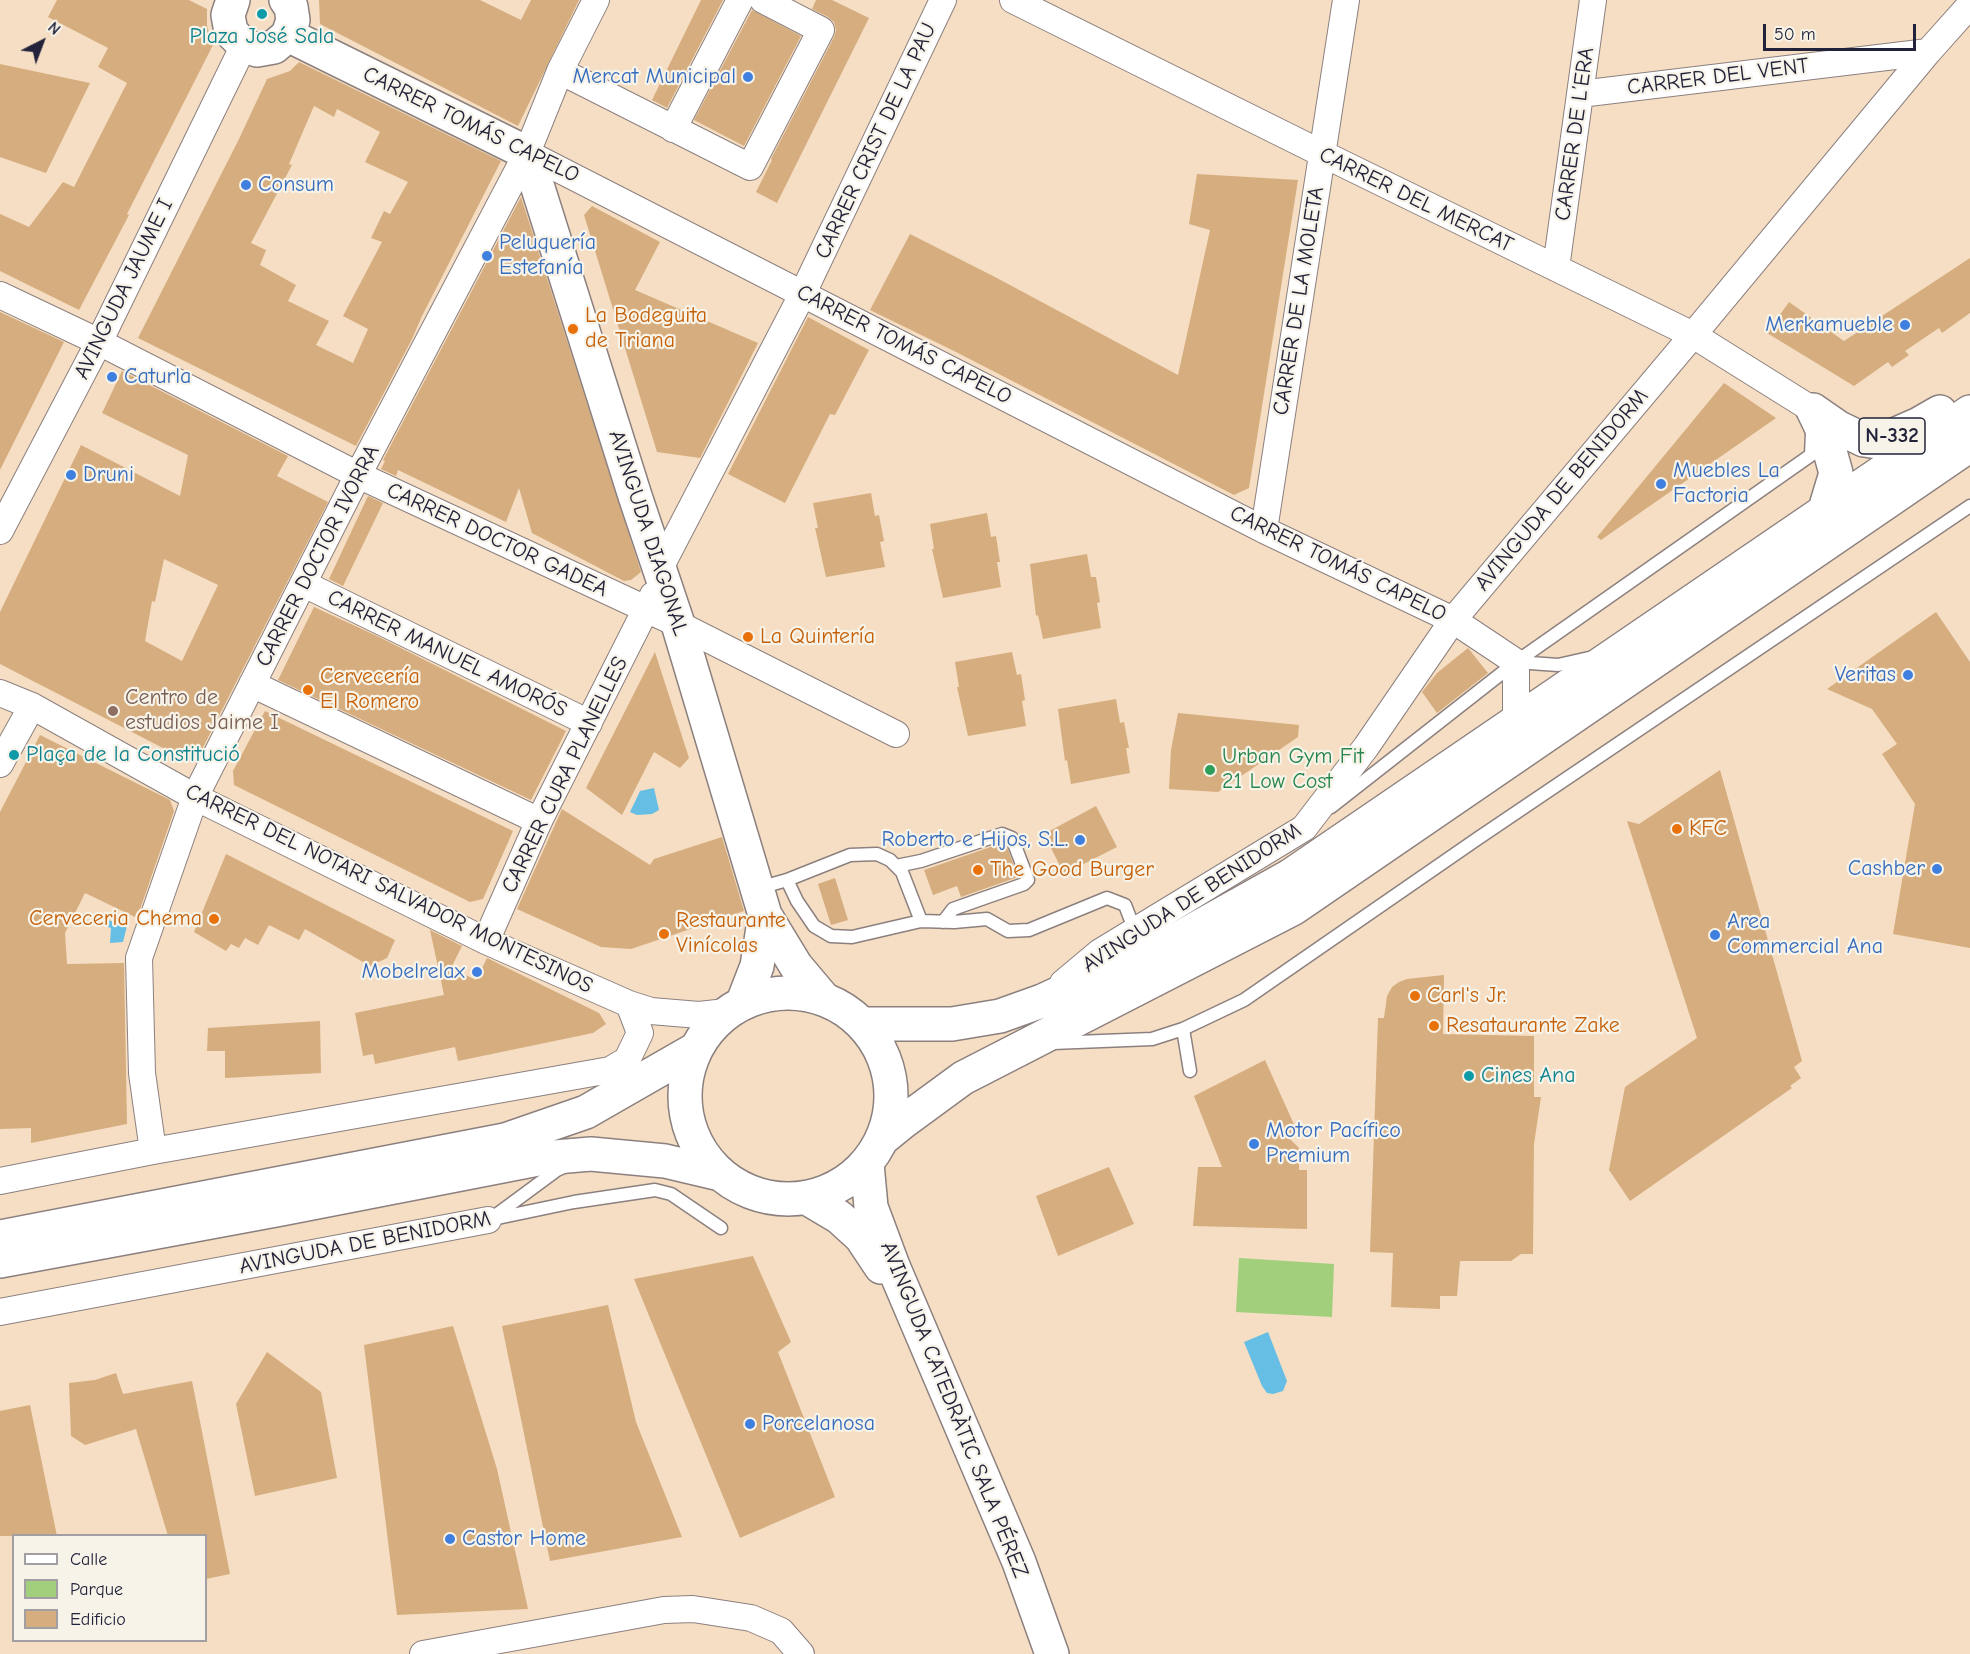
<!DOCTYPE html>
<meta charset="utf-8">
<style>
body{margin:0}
#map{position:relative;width:1970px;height:1654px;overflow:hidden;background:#f5dec3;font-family:"Comic Neue",sans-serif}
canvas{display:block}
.legend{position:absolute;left:12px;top:1534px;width:195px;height:108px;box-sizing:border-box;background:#f7f3e8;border:2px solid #a29fa3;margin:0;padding:8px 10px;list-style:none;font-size:18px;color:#22223b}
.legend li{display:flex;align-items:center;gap:12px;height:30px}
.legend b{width:30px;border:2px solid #a29fa3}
.north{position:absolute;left:12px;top:12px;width:60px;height:60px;-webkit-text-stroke:4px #f7f3e8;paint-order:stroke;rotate:42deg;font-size:16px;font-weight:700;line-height:24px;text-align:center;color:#22223b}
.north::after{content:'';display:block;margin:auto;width:21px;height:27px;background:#22223b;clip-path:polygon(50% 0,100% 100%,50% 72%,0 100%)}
.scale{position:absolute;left:1763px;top:24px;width:153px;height:27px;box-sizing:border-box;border:3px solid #22223b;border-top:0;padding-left:8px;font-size:18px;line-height:21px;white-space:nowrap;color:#22223b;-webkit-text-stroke:4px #f7f3e8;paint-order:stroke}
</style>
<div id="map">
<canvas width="1970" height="1654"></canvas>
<ul class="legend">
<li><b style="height:8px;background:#fff"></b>Calle</li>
<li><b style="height:16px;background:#a1cf7c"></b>Parque</li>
<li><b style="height:16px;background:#d6ad7e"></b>Edificio</li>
</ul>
<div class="north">N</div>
<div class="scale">50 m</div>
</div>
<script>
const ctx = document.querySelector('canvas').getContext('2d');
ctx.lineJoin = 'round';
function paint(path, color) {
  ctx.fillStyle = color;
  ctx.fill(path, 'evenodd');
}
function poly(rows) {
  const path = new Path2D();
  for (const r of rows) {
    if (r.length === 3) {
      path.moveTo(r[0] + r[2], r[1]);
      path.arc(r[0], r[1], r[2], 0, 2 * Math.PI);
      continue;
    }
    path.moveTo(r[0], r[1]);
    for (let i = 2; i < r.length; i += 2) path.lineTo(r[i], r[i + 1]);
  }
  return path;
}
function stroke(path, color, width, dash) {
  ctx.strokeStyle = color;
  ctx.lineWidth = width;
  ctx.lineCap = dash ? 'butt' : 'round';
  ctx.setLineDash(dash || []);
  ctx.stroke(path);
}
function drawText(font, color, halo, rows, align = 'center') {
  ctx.font = font + ' "Comic Neue",sans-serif';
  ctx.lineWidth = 4.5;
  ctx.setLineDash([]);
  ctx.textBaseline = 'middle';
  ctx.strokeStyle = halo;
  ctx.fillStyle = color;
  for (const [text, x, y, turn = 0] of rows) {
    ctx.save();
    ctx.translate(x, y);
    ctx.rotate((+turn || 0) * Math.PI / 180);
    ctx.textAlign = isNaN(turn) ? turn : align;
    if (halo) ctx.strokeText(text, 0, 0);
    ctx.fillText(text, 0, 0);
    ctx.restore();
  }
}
paint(poly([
 [1239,1258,1334,1264,1332,1317,1236,1312]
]), '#a1cf7c');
paint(poly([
 [654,788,659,810,652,814,637,815,630,812,640,791],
 [108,920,127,926,123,942,110,943,111,928,105,926],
 [1268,1332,1287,1381,1283,1391,1273,1394,1267,1393,1262,1386,1244,1342]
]), '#67bee4');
paint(poly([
 [57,0,189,0,207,9,207,26,213,45,127,214,129,215,79,310,0,271,0,214,29,227,63,182,74,187,127,83,98,67,108,48,48,17],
 [319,0,480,0,521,20,531,0,579,0,518,126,320,24],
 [701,0,723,0,667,108,652,100],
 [816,0,832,0,869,18,777,203,756,192,772,160,771,159,834,37,836,30,834,22,828,17,812,9],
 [752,10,801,36,744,146,694,120],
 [299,62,501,161,422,316,412,339,356,446,138,338,239,139,267,79,290,71],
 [314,106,334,117,337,109,380,132,365,162,408,182,390,214,384,211,371,238,382,242,343,316,368,329,353,363,316,345,329,321,288,301,296,285,260,265,266,250,251,243,292,165,289,164],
 [0,64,90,83,46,173,0,157],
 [1197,174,1298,180,1249,488,1234,495,956,352,870,310,910,234,995,277,1178,375,1210,230,1189,224],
 [521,197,641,572,631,580,624,581,532,533,519,488,506,522,398,470,396,476,381,469,385,461,383,460],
 [592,206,660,242,635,290,758,343,700,458,657,452,584,215],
 [1970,258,1970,313,1942,333,1939,328,1905,351,1909,355,1892,367,1888,362,1854,386,1767,333,1789,302,1844,341],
 [0,312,64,342,0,470],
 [808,317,869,350,835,415,830,414,785,503,728,474],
 [122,371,288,456,277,476,328,502,196,761,192,763,0,664,0,612,81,445,180,496,188,455,102,413],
 [164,559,218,585,182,661,145,641,152,601,155,602],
 [1724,383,1776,418,1601,540,1597,537],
 [871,493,875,516,879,515,884,541,880,542,885,567,826,577,815,528,818,528,813,503],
 [368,496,383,503,343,586,329,579],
 [987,513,991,537,996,536,1000,562,997,562,1001,587,943,598,932,549,934,549,930,524],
 [1087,554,1091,577,1096,577,1100,602,1097,603,1101,628,1043,639,1038,615,1036,616,1030,564],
 [314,607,377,636,566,731,531,800,278,680],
 [1936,612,1970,662,1970,948,1893,934,1915,804,1882,754,1897,744,1872,709,1827,689],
 [1468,648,1488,673,1437,713,1422,692,1437,673],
 [655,652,689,758,680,768,654,752,622,815,586,788],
 [1012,652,1017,675,1021,674,1025,700,1022,701,1026,726,968,736,957,687,959,687,955,662],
 [1116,699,1120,723,1124,722,1129,748,1126,748,1130,773,1071,784,1067,760,1065,761,1058,709],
 [265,711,513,831,483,899,470,902,234,785,233,771],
 [1178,713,1299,725,1298,737,1218,792,1169,789,1171,750],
 [40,735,170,800,174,811,137,918,85,893,65,933,67,964,124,963,127,1124,31,1143,31,1128,0,1129,0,812],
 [1720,770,1802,1061,1794,1067,1801,1078,1790,1086,1792,1088,1630,1201,1609,1170,1625,1087,1697,1038,1627,821,1639,824],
 [1096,806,1117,847,1064,874,1044,834],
 [562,809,650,865,654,859,722,837,744,911,631,949,601,947,517,909],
 [1002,843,1006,844,1018,877,961,897,957,886,933,895,924,870],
 [226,854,395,940,387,958,370,966,305,929,299,940,269,925,258,945,245,938,239,948,231,944,226,951,194,932],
 [835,878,848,920,831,925,818,884],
 [430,930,462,946,451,968,476,980,487,958,599,1013,606,1024,593,1033,458,1061,455,1047,375,1064,373,1054,363,1056,355,1013,444,995],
 [1444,975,1443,1034,1534,1036,1534,1097,1541,1097,1534,1144,1533,1254,1521,1254,1511,1261,1460,1261,1457,1296,1440,1296,1440,1309,1391,1307,1393,1253,1370,1252,1378,1018,1384,1018,1387,996,1392,987,1399,982,1407,979],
 [320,1021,321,1073,225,1078,225,1051,207,1051,208,1028],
 [1265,1060,1297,1131,1290,1139,1299,1148,1299,1170,1307,1170,1307,1229,1193,1226,1198,1167,1222,1167,1194,1096],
 [1109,1167,1134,1224,1058,1256,1036,1196],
 [753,1256,791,1342,778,1352,835,1497,740,1538,634,1279],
 [608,1305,636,1422,682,1537,550,1561,502,1326],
 [453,1326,497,1469,528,1609,397,1615,364,1345],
 [267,1352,321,1392,337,1478,255,1496,236,1404],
 [116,1373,123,1394,192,1381,230,1574,206,1579,206,1536,168,1536,136,1429,85,1445,71,1436,69,1383,95,1380],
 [30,1405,57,1536,0,1536,0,1411]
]), '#d6ad7e');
const lane = poly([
 [1516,662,1558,665,1589,658],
 [1331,807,1516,662,1811,455,1812,432],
 [896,866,921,861,1002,834,1012,838,1028,880,1024,884,953,909,943,922],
 [787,880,797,901,814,926,831,936,852,937,921,921,954,922,987,919,1008,931,1029,930,1107,898,1125,905,1135,931],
 [759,888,787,880,850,855,877,854,890,860,902,872,921,921],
 [1183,1029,1190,1071],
 [1052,1043,1152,1039,1183,1029,1244,1000,1477,839,1970,506],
 [492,1218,557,1170,566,1166],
 [488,1220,574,1202,655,1190,671,1194,721,1228]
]);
const street = poly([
 [1013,0,1321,153,1693,335,1813,410],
 [560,71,750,167,821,30,763,0],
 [1580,94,1928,52],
 [673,129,740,0],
 [527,153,1264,530,1453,620,1516,662,1516,722],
 [1556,268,1593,0],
 [0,295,99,342,358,475,678,624,896,734],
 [1264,530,1346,0],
 [0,531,99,342,244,45],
 [659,570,803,293,943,0],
 [304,584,589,723],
 [252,684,539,821],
 [0,693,32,706,195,797,486,941,629,1004,651,1011,699,1015,726,1012],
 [0,764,32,706],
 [486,941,539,821,653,595],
 [1063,983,1100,952,1304,828,1366,747,1453,620,1693,335,1928,52,1970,5],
 [153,1151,142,1073,139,958,195,797,358,475,527,153,560,71,596,0],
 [0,1181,153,1151,610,1070,627,1060,640,1033,629,1004],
 [0,1312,488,1220],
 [423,1654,664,1610,693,1609,751,1618,781,1631,801,1654]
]);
const secondary = poly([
 [233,0,228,15,231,32,244,45,257,50,274,47,288,35,293,20,291,7,286,0],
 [288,35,527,153,635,496,678,624,765,915,796,966,823,998],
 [743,1002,757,966,765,915],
 [867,1164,871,1207,893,1266,1019,1562,1052,1654],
 [807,1198,839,1217,861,1237,881,1267]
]);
const primary = poly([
 [1813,410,1839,428,1864,440,1878,442,1919,424,1940,412],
 [1813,410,1826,437,1836,473,1824,513],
 [788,1096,103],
 [862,1024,952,1024,1000,1016,1042,1001,1181,937,1290,876,1970,412],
 [882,1139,903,1122,963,1078,1294,908,1970,445],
 [0,1237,505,1140,586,1112,694,1050],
 [0,1261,281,1209,543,1158,591,1154,665,1161,720,1174]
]);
stroke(lane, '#8c807f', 15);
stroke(street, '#8c807f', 28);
stroke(secondary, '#8c807f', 36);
stroke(primary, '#8c807f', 36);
stroke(lane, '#fff', 12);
stroke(street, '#fff', 26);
stroke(secondary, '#fff', 33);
stroke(primary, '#fff', 33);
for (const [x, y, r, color] of [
 [262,14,6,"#0f9aa8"],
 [748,77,6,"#3f7fe0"],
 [246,185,6,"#3f7fe0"],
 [487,256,6,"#3f7fe0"],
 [1905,325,6,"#3f7fe0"],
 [573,329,6,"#e8710a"],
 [112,377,6,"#3f7fe0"],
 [71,475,6,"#3f7fe0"],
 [1661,484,6,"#3f7fe0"],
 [748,637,6,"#e8710a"],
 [1908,675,6,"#3f7fe0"],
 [308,690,6,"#e8710a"],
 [113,711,6,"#8d6e63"],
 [14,755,6,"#0f9aa8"],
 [1210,770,6,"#2e9e5b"],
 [1677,829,6,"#e8710a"],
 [1080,840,6,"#3f7fe0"],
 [1937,869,6,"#3f7fe0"],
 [978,870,6,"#e8710a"],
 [214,919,6,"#e8710a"],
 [664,934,6,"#e8710a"],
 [1715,935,6,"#3f7fe0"],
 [477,972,6,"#3f7fe0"],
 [1415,996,6,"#e8710a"],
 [1434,1026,6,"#e8710a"],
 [1469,1076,6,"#0f9aa8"],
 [1254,1144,6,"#3f7fe0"],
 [750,1424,6,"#3f7fe0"],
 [450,1539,6,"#3f7fe0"]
]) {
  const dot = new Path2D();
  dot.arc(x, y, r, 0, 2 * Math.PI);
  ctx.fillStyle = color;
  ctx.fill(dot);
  stroke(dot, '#f7f3e8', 2);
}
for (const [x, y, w] of [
 [1892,436,66]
]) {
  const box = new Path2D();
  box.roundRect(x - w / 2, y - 18, w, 36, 4.5);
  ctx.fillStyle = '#f7f3e8';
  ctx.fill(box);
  stroke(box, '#22223b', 1.5);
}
drawText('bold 21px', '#22223b', null, [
 ["N-332",1892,436]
]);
drawText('22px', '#0d838f', '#f7f3e8', [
 ["Plaza José Sala",262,37,"center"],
 ["Plaça de la Constitució",26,755],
 ["Cines Ana",1481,1076]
], 'left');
drawText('22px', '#366cbe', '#f7f3e8', [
 ["Mercat Municipal",736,77,"right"],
 ["Consum",258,185],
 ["Peluquería",499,243],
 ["Estefanía",499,268],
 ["Merkamueble",1893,325,"right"],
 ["Caturla",124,377],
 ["Muebles La",1673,471],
 ["Factoria",1673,496],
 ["Druni",83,475],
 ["Veritas",1896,675,"right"],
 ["Roberto e Hijos, S.L.",1068,840,"right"],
 ["Cashber",1925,869,"right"],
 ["Area",1727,922],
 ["Commercial Ana",1727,947],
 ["Mobelrelax",465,972,"right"],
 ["Motor Pacífico",1266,1131],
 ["Premium",1266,1156],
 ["Porcelanosa",762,1424],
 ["Castor Home",462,1539]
], 'left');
drawText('22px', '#22223b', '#f7f3e8', [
 ["CARRER DEL VENT",1718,77,-7],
 ["CARRER TOMÁS CAPELO",471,125,26],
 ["CARRER DE L’ERA",1575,134,-82],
 ["CARRER CRIST DE LA PAU",876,141,-65],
 ["CARRER DEL MERCAT",1416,200,26],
 ["AVINGUDA JAUME I",124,289,-64],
 ["CARRER DE LA MOLETA",1299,301,-81],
 ["CARRER TOMÁS CAPELO",904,345,27],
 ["AVINGUDA DE BENIDORM",1562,490,-50],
 ["AVINGUDA DIAGONAL",648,533,72],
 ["CARRER DOCTOR GADEA",497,540,25],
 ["CARRER DOCTOR IVORRA",318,556,-63],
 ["CARRER TOMÁS CAPELO",1338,564,26],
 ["CARRER MANUEL AMORÓS",447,654,26],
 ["CARRER CURA PLANELLES",565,775,-64],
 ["CARRER DEL NOTARI SALVADOR MONTESINOS",389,889,26],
 ["AVINGUDA DE BENIDORM",1192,898,-33],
 ["AVINGUDA DE BENIDORM",365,1243,-11],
 ["AVINGUDA CATEDRÀTIC SALA PÉREZ",954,1410,68]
]);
drawText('22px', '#c56008', '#f7f3e8', [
 ["La Bodeguita",585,316],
 ["de Triana",585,341],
 ["La Quintería",760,637],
 ["Cervecería",320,677],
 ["El Romero",320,702],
 ["KFC",1689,829],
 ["The Good Burger",990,870],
 ["Cerveceria Chema",202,919,"right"],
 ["Restaurante",676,921],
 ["Vinícolas",676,946],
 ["Carl's Jr.",1427,996],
 ["Resataurante Zake",1446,1026]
], 'left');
drawText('22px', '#785e54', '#f7f3e8', [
 ["Centro de",125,698],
 ["estudios Jaime I",125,723]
], 'left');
drawText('22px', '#27864d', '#f7f3e8', [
 ["Urban Gym Fit",1222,757],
 ["21 Low Cost",1222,782]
], 'left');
</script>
